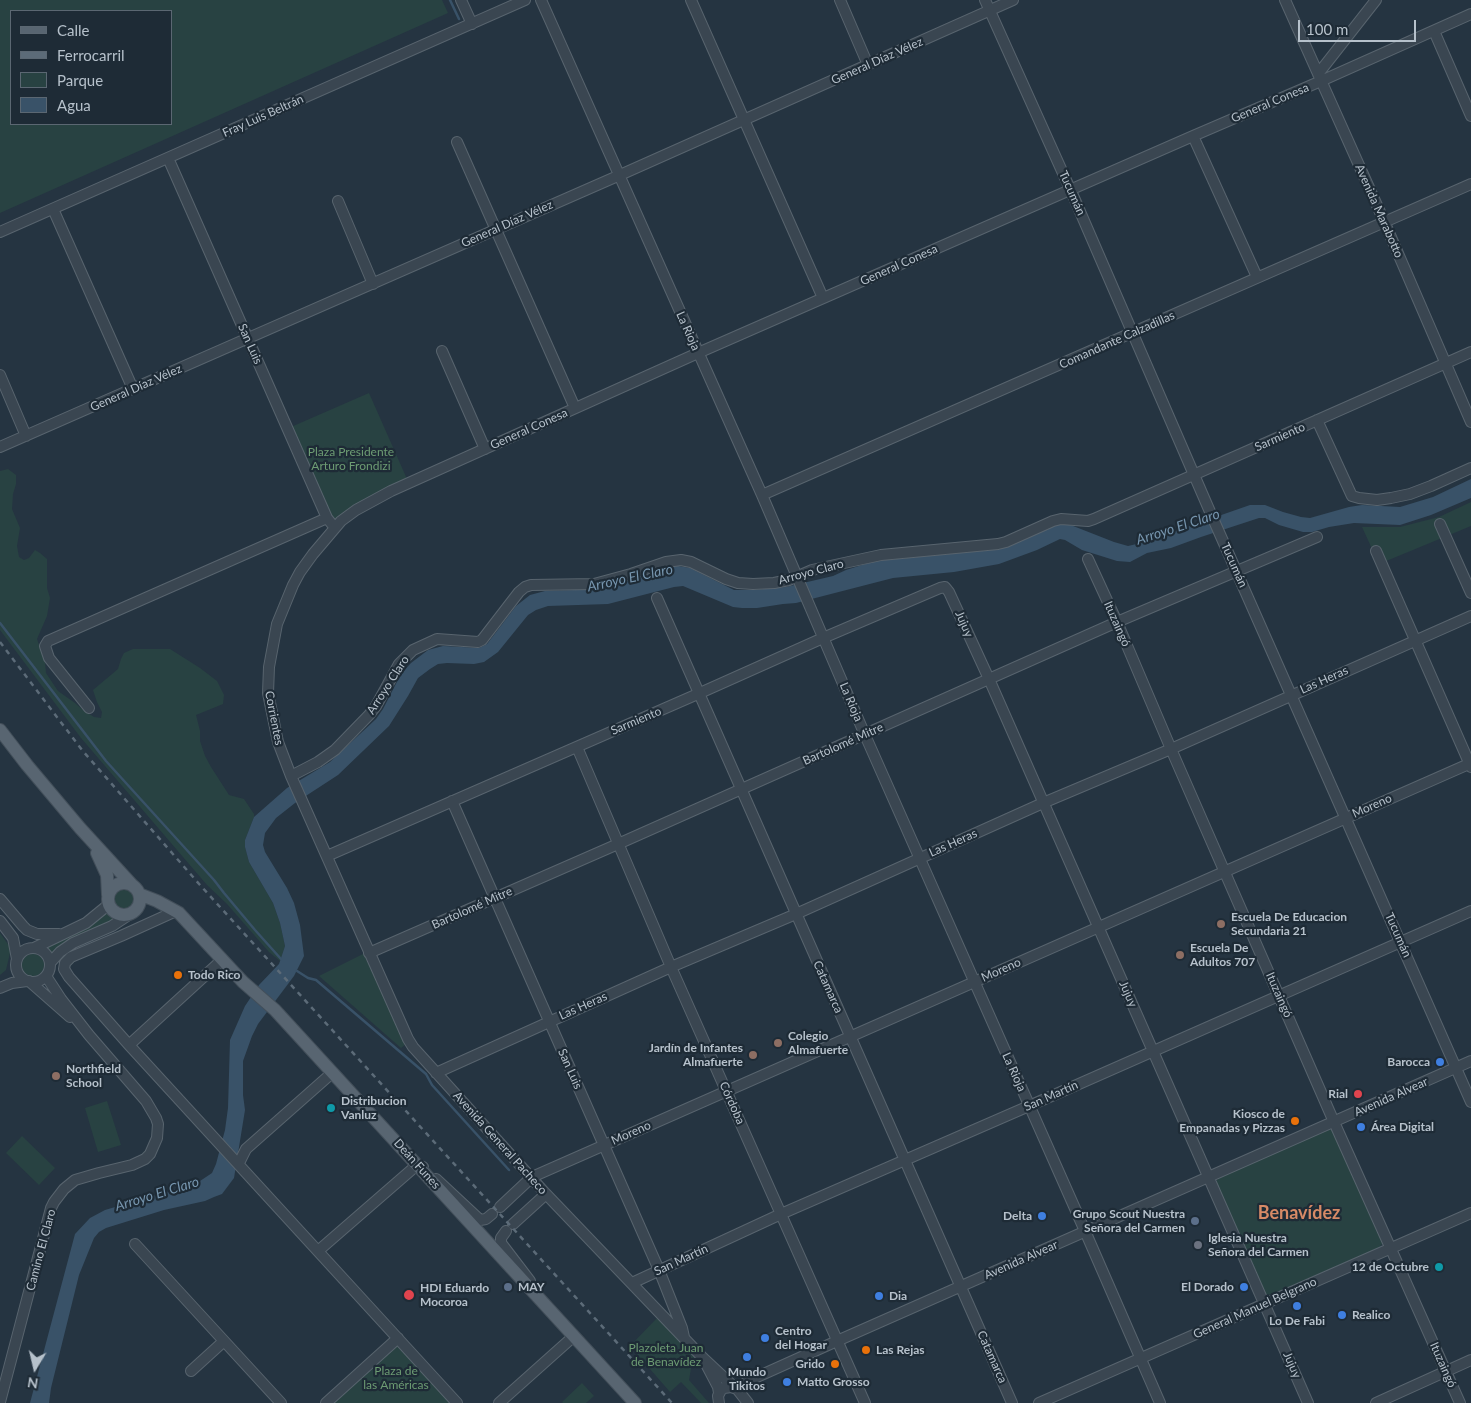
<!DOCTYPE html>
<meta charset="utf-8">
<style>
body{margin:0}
#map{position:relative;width:1471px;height:1403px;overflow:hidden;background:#253441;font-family:Lato,sans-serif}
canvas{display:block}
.legend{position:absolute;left:10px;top:10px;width:162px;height:115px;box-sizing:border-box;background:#1e2b36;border:1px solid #5b6772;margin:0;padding:6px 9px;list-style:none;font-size:15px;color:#b6c1cb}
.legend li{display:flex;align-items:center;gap:10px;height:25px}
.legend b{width:25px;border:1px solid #5b6772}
.north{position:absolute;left:10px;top:1343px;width:50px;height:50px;-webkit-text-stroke:4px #1e2b36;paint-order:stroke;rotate:189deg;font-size:14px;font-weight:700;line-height:20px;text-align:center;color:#b6c1cb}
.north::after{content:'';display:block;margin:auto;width:18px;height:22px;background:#b6c1cb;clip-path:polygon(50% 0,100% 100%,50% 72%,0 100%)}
.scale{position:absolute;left:1298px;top:20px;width:118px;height:22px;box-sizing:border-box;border:2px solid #b6c1cb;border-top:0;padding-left:6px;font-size:15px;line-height:18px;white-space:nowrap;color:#b6c1cb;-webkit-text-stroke:4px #1e2b36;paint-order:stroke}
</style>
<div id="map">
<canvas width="1471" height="1403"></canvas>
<ul class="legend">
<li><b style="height:6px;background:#586571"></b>Calle</li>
<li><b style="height:6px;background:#5c6b78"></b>Ferrocarril</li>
<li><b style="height:14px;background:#284242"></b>Parque</li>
<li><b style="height:14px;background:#395268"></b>Agua</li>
</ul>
<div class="north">N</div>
<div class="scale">100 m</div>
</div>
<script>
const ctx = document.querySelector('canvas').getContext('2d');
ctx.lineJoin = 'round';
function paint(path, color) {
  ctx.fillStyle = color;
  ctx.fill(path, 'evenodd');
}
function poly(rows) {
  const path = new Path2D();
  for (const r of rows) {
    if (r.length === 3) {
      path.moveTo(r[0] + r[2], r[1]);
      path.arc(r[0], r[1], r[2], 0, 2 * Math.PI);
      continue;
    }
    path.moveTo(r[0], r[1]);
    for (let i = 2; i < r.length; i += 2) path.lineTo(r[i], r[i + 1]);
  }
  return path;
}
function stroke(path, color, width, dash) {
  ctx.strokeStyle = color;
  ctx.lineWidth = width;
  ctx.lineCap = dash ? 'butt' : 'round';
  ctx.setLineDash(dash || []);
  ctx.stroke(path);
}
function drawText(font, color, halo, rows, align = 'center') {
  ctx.font = font + ' Lato,sans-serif';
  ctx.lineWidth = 4.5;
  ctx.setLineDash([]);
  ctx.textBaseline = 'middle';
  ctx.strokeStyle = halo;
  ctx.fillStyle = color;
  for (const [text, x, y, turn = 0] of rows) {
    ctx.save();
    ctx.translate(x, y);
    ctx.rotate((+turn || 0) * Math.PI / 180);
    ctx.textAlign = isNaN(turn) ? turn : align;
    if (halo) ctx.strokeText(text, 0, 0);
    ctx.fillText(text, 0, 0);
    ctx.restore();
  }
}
paint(poly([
 [0,0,442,0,448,13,0,213],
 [11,11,171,11,171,124,11,124],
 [369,393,407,479,334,520,331,519,291,427],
 [8,469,16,475,16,484,13,494,12,509,20,528,17,546,19,557,24,560,29,558,35,550,40,553,47,559,47,588,50,598,47,616,37,639,45,663,46,673,58,691,75,703,83,710,94,717,101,718,102,712,97,702,93,690,118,669,121,659,124,653,133,649,170,649,200,668,217,681,224,695,223,704,196,715,200,731,200,741,205,756,211,767,229,795,244,799,254,814,254,817,245,840,245,847,249,862,273,903,280,923,285,946,280,961,269,952,227,904,207,885,81,738,0,630,0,471],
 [1471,502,1471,526,1379,564,1362,527,1400,527,1439,517],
 [123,900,11],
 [107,910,114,919,51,955,45,948,82,931],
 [0,933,10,947,10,953,6,970,0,975],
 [365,953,406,1044,401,1048,319,976],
 [33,965,11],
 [107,1101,121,1145,98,1152,85,1108],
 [1329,1129,1333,1130,1383,1243,1378,1248,1271,1295,1266,1294,1216,1182,1219,1177],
 [22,1136,55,1168,39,1185,6,1153],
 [658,1317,696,1357,696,1361,692,1363,689,1380,709,1403,701,1403,681,1382,670,1392,630,1346],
 [394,1346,400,1347,452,1403,333,1403],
 [582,1383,594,1396,586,1403,563,1403,562,1402]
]), '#284242');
paint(poly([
 [1471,479,1471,498,1431,515,1400,525,1354,523,1329,527,1312,532,1303,532,1279,525,1265,518,1259,518,1201,537,1171,548,1147,553,1130,562,1117,561,1082,550,1065,540,1060,539,1037,550,999,564,954,572,893,578,796,603,783,604,757,608,742,608,733,607,683,586,674,587,608,604,548,606,536,610,528,615,498,652,484,662,474,664,447,663,438,664,430,669,418,678,408,696,389,726,338,775,295,803,276,818,265,833,263,845,265,852,287,888,294,903,300,925,304,956,294,976,258,1024,252,1036,243,1061,243,1095,245,1110,234,1178,222,1194,214,1197,205,1201,164,1210,106,1228,99,1232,94,1238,79,1275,51,1388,49,1403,30,1403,75,1234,90,1218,105,1210,197,1183,212,1173,216,1164,225,1130,228,1108,230,1040,245,1006,259,985,279,964,285,946,280,923,273,903,249,862,245,847,245,840,254,817,287,788,330,762,376,719,383,709,401,674,411,663,428,650,443,646,479,648,487,644,516,606,530,595,545,591,604,589,669,567,678,566,690,568,734,590,754,590,786,587,833,576,846,570,875,561,1001,549,1057,523,1063,522,1114,542,1128,546,1141,543,1250,505,1265,505,1283,512,1301,517,1310,518,1349,507,1362,505,1400,507,1433,497]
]), '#395268');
stroke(poly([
 [450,0,459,19],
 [0,623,106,761,214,880,224,893,255,930,281,959],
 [297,971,308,978,316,980,426,1074,432,1085,509,1170]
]), '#395268', 2.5);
const minor = poly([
 [461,0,472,24],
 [541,0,762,495,865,735,1085,1231,1160,1403],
 [691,0,823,298],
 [840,0,868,65],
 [985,0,1075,200,1211,514,1471,1102],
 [1285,0,1384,221,1471,422],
 [1434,31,1471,116],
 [1318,74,1376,0],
 [1193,136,1257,277],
 [457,142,575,408],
 [168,158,327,518,335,528],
 [338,201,373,284],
 [53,209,133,389],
 [0,232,525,0],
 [442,351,485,449],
 [0,375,26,436],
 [1317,420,1351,494,1352,496,1359,498,1377,500,1391,498,1410,494,1431,486,1471,468],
 [0,447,620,175,1013,0],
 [762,495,1471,184],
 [1440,524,1471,593],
 [1376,551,1471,767],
 [1088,559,1117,622,1171,749,1334,1122,1460,1403],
 [657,598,1012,1403],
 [89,708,49,658,45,646,48,641,327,518],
 [577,747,671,967,865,1403],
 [291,776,318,762,335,750,369,715,376,706,399,664,413,650,437,639,478,642,482,640,519,592,525,587,531,585,594,584,631,574,666,562,681,560,691,562,726,579,738,583,753,584,774,583,789,580,812,570,881,555,998,544,1006,542,1053,521,1061,519,1088,521,1094,519,1471,352],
 [452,801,659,1270,682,1328,684,1337],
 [327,856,700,693,823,638,940,588,945,587,949,592,989,679,1308,1403],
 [0,899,23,926,27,930,37,934,59,934],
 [176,911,121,936,71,957,65,963,64,969,69,977,129,1045,457,1403],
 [0,921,13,938,17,959],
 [34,948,86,923,108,905],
 [33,965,17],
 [369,953,618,844,1117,622,1317,537],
 [50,963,60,952,73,943,112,926,130,914],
 [29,981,70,1017],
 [0,988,12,983,27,981],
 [129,1045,222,960],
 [436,1073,671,967,796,914,1043,803,1171,749,1471,616],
 [239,1163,246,1149,332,1073],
 [436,1179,480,1220,486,1219,492,1214],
 [500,1207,532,1177,1471,763],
 [513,1224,546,1194],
 [506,1231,501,1238,501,1243,530,1281],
 [135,1244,281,1403],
 [318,1251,417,1165,423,1167],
 [632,1283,781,1214,1029,1106,1471,911],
 [707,1366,718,1387,719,1393],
 [191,1371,224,1341],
 [734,1387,703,1358,546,1194,413,1047,408,1039,291,776,278,742,268,693,269,667,277,624,293,585,300,572,313,554,341,521,356,510,391,491,698,353,1193,136,1321,81,1471,14],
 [737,1389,748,1381,837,1341,1471,1061],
 [0,1402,51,1208,54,1202,64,1189,75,1180,99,1173,132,1165,145,1159,150,1154,157,1138,158,1124,156,1118,146,1101,89,1035,61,999,46,976],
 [326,1403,398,1338],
 [499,1403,574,1336],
 [719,1403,718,1396,721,1390,724,1388,731,1387,737,1389,748,1403],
 [1039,1403,1471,1213],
 [1376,1403,1471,1360]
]);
const major = poly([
 [0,730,27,765,80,828,134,887],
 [97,853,107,875,108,895],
 [124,899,16],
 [139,894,157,901,179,913,243,982,275,1010,635,1403]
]);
stroke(minor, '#58646e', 12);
stroke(major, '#434f5a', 14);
stroke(minor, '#3a4651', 10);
stroke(major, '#586571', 12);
stroke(poly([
 [0,642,82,750,200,885,672,1403]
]), '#5c6b78', 2.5, [5, 5]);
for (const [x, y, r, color] of [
 [1221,924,5,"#8d6e63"],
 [1180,955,5,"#8d6e63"],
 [178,975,5,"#e8710a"],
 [778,1043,5,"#8d6e63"],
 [753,1055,5,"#8d6e63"],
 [1440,1062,5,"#3f7fe0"],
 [56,1076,5,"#8d6e63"],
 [1358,1094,5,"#e0444e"],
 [331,1108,5,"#0f9aa8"],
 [1295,1121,5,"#e8710a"],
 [1361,1127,5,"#3f7fe0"],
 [1042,1216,5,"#3f7fe0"],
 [1195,1221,5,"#5c6f8a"],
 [1198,1245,5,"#6b7280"],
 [1439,1267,5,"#0f9aa8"],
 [508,1287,5,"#5c6f8a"],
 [1244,1287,5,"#3f7fe0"],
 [409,1295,6,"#e0444e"],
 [879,1296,5,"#3f7fe0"],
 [1297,1306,5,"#3f7fe0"],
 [1342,1315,5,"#3f7fe0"],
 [765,1338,5,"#3f7fe0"],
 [866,1350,5,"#e8710a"],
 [747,1357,5,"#3f7fe0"],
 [835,1364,5,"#e8710a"],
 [787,1382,5,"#3f7fe0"]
]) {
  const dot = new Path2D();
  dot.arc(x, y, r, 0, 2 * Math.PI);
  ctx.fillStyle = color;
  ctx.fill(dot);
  stroke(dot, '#1e2b36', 2);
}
drawText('12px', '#b6c1cb', '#1e2b36', [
 ["General Díaz Vélez",877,61,-24],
 ["General Conesa",1270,103,-23],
 ["Fray Luis Beltrán",263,116,-24],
 ["Tucumán",1072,193,66],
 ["Avenida Marabotto",1379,211,66],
 ["General Díaz Vélez",507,224,-24],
 ["General Conesa",899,265,-24],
 ["La Rioja",688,331,66],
 ["Comandante Calzadillas",1117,340,-24],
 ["San Luis",250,344,66],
 ["General Díaz Vélez",136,388,-24],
 ["General Conesa",529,429,-24],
 ["Sarmiento",1280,437,-24],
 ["Tucumán",1234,565,66],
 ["Arroyo Claro",811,572,-15],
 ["Jujuy",964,624,66],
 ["Ituzaingó",1117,624,66],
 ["Las Heras",1324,680,-24],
 ["Arroyo Claro",388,685,-57],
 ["La Rioja",851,702,67],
 ["Corrientes",274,718,79],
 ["Sarmiento",636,721,-23],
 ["Bartolomé Mitre",843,744,-24],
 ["Moreno",1372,806,-24],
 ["Las Heras",953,843,-24],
 ["Bartolomé Mitre",472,908,-24],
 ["Tucumán",1398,935,66],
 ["Moreno",1001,970,-24],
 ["Catamarca",828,987,66],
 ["Jujuy",1128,994,66],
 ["Ituzaingó",1279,995,66],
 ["Las Heras",583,1006,-24],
 ["San Luis",570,1069,66],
 ["La Rioja",1014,1072,66],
 ["San Martín",1051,1096,-24],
 ["Avenida Alvear",1391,1097,-24],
 ["Córdoba",732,1103,66],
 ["Moreno",631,1133,-24],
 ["Avenida General Pacheco",500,1143,48],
 ["Deán Funes",417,1164,48],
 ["Camino El Claro",41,1250,-75],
 ["San Martín",681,1260,-25],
 ["Avenida Alvear",1021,1260,-24],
 ["General Manuel Belgrano",1255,1308,-24],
 ["Catamarca",992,1357,66],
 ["Jujuy",1292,1365,66],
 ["Ituzaingó",1443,1365,66]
]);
drawText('12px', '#6d9c73', '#1e2b36', [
 ["Plaza Presidente",351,452],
 ["Arturo Frondizi",351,466],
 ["Plazoleta Juan",666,1348],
 ["de Benavídez",666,1362],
 ["Plaza de",396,1371],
 ["las Américas",396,1385]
]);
drawText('bold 12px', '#b6c1cb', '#1e2b36', [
 ["Escuela De Educacion",1231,917],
 ["Secundaria 21",1231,931],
 ["Escuela De",1190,948],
 ["Adultos 707",1190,962],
 ["Todo Rico",188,975],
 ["Colegio",788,1036],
 ["Almafuerte",788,1050],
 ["Jardín de Infantes",743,1048,"right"],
 ["Almafuerte",743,1062,"right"],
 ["Barocca",1430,1062,"right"],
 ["Northfield",66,1069],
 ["School",66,1083],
 ["Rial",1348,1094,"right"],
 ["Distribucion",341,1101],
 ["Vanluz",341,1115],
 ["Kiosco de",1285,1114,"right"],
 ["Empanadas y Pizzas",1285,1128,"right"],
 ["Área Digital",1371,1127],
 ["Grupo Scout Nuestra",1185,1214,"right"],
 ["Señora del Carmen",1185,1228,"right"],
 ["Delta",1032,1216,"right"],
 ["Iglesia Nuestra",1208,1238],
 ["Señora del Carmen",1208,1252],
 ["12 de Octubre",1429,1267,"right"],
 ["MAY",518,1287],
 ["El Dorado",1234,1287,"right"],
 ["HDI Eduardo",420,1288],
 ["Mocoroa",420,1302],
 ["Dia",889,1296],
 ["Realico",1352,1315],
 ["Lo De Fabi",1297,1321,"center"],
 ["Centro",775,1331],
 ["del Hogar",775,1345],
 ["Las Rejas",876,1350],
 ["Grido",825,1364,"right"],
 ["Mundo",747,1372,"center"],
 ["Tikitos",747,1386,"center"],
 ["Matto Grosso",797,1382]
], 'left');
drawText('italic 14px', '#7695ae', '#1e2b36', [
 ["Arroyo El Claro",1178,527,-18],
 ["Arroyo El Claro",630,578,-12],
 ["Arroyo El Claro",157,1194,-17]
]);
drawText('bold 18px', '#d78a66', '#1e2b36', [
 ["Benavídez",1299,1213]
]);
</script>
